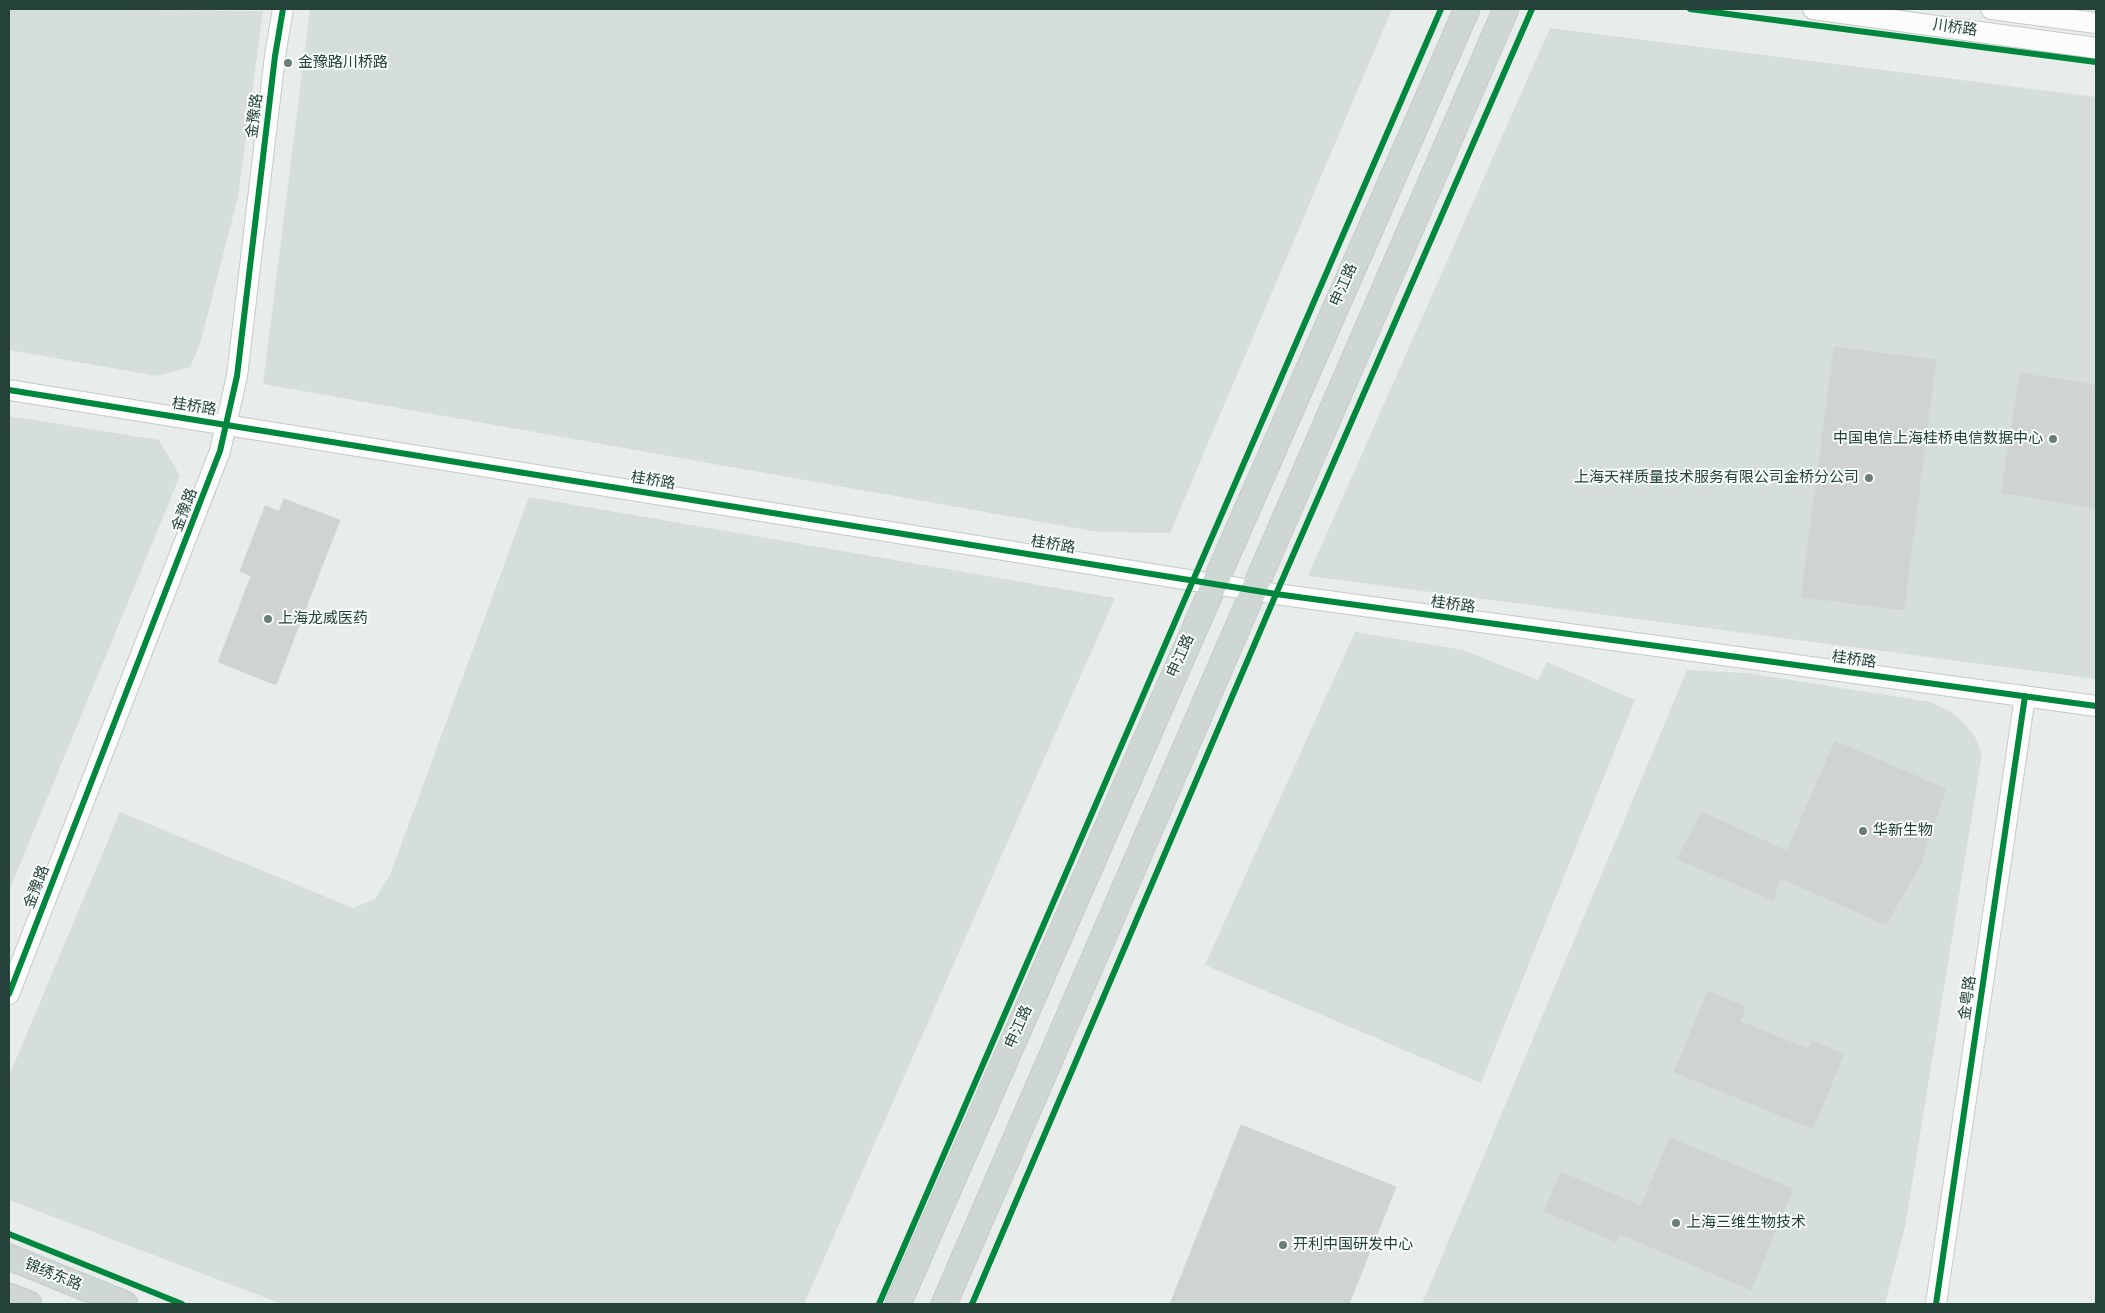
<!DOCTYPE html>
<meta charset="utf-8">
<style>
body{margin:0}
#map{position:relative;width:2105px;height:1313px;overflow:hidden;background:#e8edeb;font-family:"Space Grotesk",sans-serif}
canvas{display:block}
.frame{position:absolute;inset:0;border:10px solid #24423a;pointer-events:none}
</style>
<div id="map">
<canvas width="2105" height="1313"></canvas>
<div class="frame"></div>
</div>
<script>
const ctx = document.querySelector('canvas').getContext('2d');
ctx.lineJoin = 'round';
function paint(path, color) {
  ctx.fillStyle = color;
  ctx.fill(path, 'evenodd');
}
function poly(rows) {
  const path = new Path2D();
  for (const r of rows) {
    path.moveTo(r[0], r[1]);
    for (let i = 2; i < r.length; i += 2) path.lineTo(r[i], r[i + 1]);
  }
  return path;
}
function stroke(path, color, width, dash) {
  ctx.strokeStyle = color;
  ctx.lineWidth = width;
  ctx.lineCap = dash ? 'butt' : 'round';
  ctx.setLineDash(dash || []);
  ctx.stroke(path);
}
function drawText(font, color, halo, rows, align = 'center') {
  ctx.font = font + ' "Space Grotesk","Noto Sans SC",sans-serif';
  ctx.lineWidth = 4;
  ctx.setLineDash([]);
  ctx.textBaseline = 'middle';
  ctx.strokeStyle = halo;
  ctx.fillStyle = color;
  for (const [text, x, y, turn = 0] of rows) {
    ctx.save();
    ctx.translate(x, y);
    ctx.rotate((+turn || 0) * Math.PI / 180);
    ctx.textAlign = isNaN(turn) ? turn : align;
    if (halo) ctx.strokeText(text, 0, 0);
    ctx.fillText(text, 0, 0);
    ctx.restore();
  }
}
paint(poly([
 [9,9,263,11,238,197,200,344,190,367,157,376,9,350],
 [310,9,1392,9,1170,533,1098,532,263,384],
 [1550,28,2096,97,2096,679,1308,576],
 [9,416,159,440,180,476,9,891],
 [529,497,1115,598,804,1304,282,1304,9,1200,9,1076,120,812,353,908,375,899,390,875],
 [1355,632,1463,650,1538,680,1547,662,1635,700,1481,1083,1205,965],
 [1687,670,1746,673,1931,702,1951,712,1965,724,1975,737,1982,754,1905,1227,1885,1304,1422,1304]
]), '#d6dedb');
const building = poly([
 [1834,347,1936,360,1904,610,1801,597,1834,347],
 [2020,373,2096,385,2096,508,2001,493,2020,373],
 [284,499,340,520,276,685,218,662,251,576,240,571,265,506,279,511,284,499],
 [1835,741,1946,789,1920,865,1886,925,1781,878,1773,900,1677,859,1702,812,1787,851,1835,741],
 [1708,991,1746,1007,1740,1021,1808,1049,1812,1041,1844,1054,1813,1129,1674,1072,1708,991],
 [1241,1125,1396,1187,1349,1304,1170,1304,1241,1125],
 [1670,1138,1793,1189,1751,1290,1620,1234,1616,1242,1544,1211,1561,1172,1641,1206,1670,1138]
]);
paint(building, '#cfd4d2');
stroke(building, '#d1d6d4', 1);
const minor = poly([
 [1813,9,2096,48],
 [1991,9,2096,23],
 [9,390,1276,594,2096,706],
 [9,994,220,451,237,376,275,56,283,9],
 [1936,1304,2025,696]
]);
const major = poly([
 [9,1257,125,1304],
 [9,1296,29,1304],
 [898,1304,1467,9],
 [944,1304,1506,9]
]);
stroke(minor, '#c5cac8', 22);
stroke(major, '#c3ccc9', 27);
stroke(minor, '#fcfcfc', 20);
stroke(major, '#cfd7d5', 25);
stroke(poly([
 [1690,9,2096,62],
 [9,390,1276,594,2096,706],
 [9,994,220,451,237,376,275,56,283,9],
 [9,1234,182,1304],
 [879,1304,1441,9],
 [972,1304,1276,594,1532,9],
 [1936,1304,2025,696]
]), '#00873e', 6);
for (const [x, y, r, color] of [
 [288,63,5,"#697e78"],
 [2053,439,5,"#697e78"],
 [1869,478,5,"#697e78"],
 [268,619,5,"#697e78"],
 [1863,831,5,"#697e78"],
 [1676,1223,5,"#697e78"],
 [1283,1245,5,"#697e78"]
]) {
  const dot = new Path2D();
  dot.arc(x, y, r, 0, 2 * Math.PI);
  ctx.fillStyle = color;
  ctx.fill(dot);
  stroke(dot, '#f7fbf9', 2);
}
drawText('15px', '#24423a', '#f7fbf9', [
 ["川桥路",1955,28,8],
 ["金豫路",255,116,-83],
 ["申江路",1344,285,-66],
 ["桂桥路",194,407,9],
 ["桂桥路",653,481,9],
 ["金豫路",185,510,-69],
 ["桂桥路",1053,545,9],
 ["桂桥路",1453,605,8],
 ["申江路",1181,656,-66],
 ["桂桥路",1854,660,8],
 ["金豫路",37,887,-69],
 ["金粤路",1968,998,-82],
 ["申江路",1019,1027,-66],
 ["锦绣东路",53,1275,22]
]);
drawText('15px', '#24423a', '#f7fbf9', [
 ["金豫路川桥路",298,63],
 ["中国电信上海桂桥电信数据中心",2043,439,"right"],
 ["上海天祥质量技术服务有限公司金桥分公司",1859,478,"right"],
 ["上海龙威医药",278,619],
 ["华新生物",1873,831],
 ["上海三维生物技术",1686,1223],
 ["开利中国研发中心",1293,1245]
], 'left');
</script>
